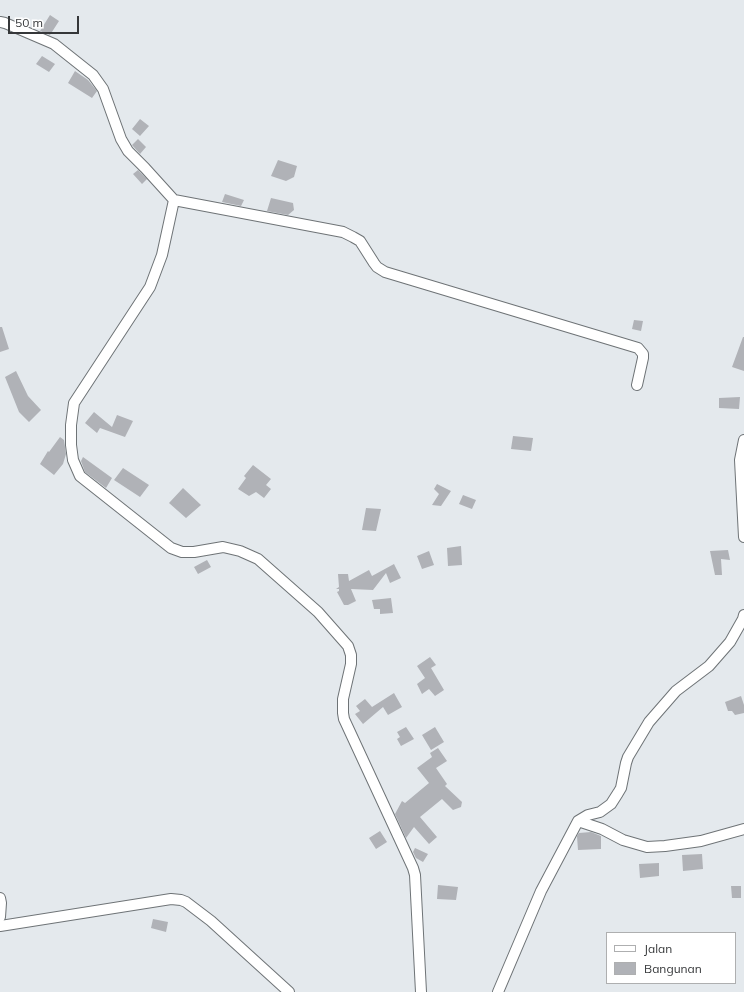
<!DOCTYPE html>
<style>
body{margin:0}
#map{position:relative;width:744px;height:992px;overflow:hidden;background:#e4e9ed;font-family:Mulish,sans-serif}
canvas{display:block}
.legend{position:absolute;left:606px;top:932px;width:130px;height:52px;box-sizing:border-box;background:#fff;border:1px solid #aeafb0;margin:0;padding:5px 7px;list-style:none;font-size:12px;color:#353739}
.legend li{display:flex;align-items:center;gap:8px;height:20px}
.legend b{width:20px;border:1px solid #aeafb0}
.scale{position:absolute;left:8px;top:16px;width:71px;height:18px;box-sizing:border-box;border:2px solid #353739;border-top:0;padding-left:5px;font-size:12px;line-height:14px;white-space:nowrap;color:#353739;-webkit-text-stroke:3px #fff;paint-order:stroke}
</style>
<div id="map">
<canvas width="744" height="992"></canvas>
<ul class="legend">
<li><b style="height:5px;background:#fff"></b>Jalan</li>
<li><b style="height:11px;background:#b0b2b7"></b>Bangunan</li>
</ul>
<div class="scale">50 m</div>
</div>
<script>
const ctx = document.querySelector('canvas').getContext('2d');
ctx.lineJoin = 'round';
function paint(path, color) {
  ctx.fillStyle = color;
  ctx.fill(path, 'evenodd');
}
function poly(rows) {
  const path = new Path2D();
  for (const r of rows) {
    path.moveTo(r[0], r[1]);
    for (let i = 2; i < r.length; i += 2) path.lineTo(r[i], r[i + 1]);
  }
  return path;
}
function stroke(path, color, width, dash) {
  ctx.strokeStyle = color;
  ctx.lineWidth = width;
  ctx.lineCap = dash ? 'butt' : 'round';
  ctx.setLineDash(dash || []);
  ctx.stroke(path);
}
paint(poly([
 [50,15,59,21,50,35,40,31],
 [42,56,55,64,49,72,36,64],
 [75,71,88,80,97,91,92,98,68,83],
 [140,119,149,126,140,136,132,129],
 [138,139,146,147,140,154,132,145],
 [278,160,297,166,294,177,286,181,271,176],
 [138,170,147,179,142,184,133,174],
 [225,194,244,200,241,206,222,202],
 [271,198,293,203,294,210,288,215,267,211],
 [634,320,643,321,641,331,632,329],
 [0,327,2,327,9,349,0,352],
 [743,337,744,337,744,371,732,367],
 [16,371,28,396,41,410,29,422,19,412,5,377],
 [740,397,739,409,719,408,719,398],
 [94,412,112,427,117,415,133,421,125,437,100,428,97,433,85,423],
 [513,436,533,438,531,451,511,449],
 [60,437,64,440,66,454,63,464,54,475,40,464,48,451,49,452],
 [83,457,112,478,106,488,85,472,81,461],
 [253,465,271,479,266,485,271,489,264,498,256,492,249,496,238,489,246,478,244,476],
 [123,468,149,485,140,497,114,480],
 [437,484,451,491,441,506,432,505,439,494,434,489],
 [183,488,201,505,186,518,169,503],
 [463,495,476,500,472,509,459,504],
 [366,508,381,509,376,531,362,530],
 [461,546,462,565,448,566,447,548],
 [728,550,730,560,721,559,722,575,715,575,710,551],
 [429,551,434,565,422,569,417,556],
 [207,560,211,567,198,574,194,567],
 [394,564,401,578,390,583,386,573,373,590,351,589,356,601,348,605,344,605,337,592,339,591,339,589,336,589,339,587,338,574,348,574,349,581,369,570,372,576],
 [391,598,393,613,380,614,380,609,374,609,372,600],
 [430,657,436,665,431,668,444,690,435,696,429,689,422,694,417,684,425,678,417,666],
 [394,693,402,707,388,715,383,707,363,724,355,714,360,711,356,706,365,699,372,707],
 [741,696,744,705,744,713,735,715,732,711,728,711,725,702],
 [406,727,414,739,401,746,397,739,400,737,397,732],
 [435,727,444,742,431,750,422,735],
 [438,748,447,761,436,768,447,784,445,786,462,802,461,807,453,810,442,799,420,817,437,837,429,844,414,827,406,838,395,814,402,801,405,803,429,783,417,768,432,757,430,753],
 [380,831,387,842,376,849,369,838],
 [591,832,601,836,601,849,578,850,577,836,579,833],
 [415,848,428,854,423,862,416,858,413,852],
 [702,854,703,869,683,871,682,855],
 [659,863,659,876,640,878,639,864],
 [438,885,458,887,456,900,437,899],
 [731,886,741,886,741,898,732,898],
 [153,919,168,922,166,932,151,928]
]), '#b0b2b7');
const minor = poly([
 [0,22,5,23,54,44,93,75,103,89,121,139,128,151,145,168,174,200,162,255,150,287,74,403,71,425,71,445,73,460,80,476,171,548,182,552,194,552,223,547,240,551,258,559,318,612,348,646,351,655,351,664,343,699,343,713,344,719,413,868,415,875,421,992],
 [174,200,343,232,353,237,360,241,374,263,377,267,385,272,638,348,643,354,643,358,637,385],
 [744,440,740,460,744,537],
 [578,821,602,829,623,840,647,847,665,846,701,841,744,829],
 [0,898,1,903,0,917],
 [0,926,171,899,181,900,186,902,211,921,289,992],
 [498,992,541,891,578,821,588,815,600,812,611,804,618,793,621,788,626,763,628,757,649,722,676,691,709,666,730,642,743,619,744,615]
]);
stroke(minor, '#6e7376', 12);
stroke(minor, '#fff', 10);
</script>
